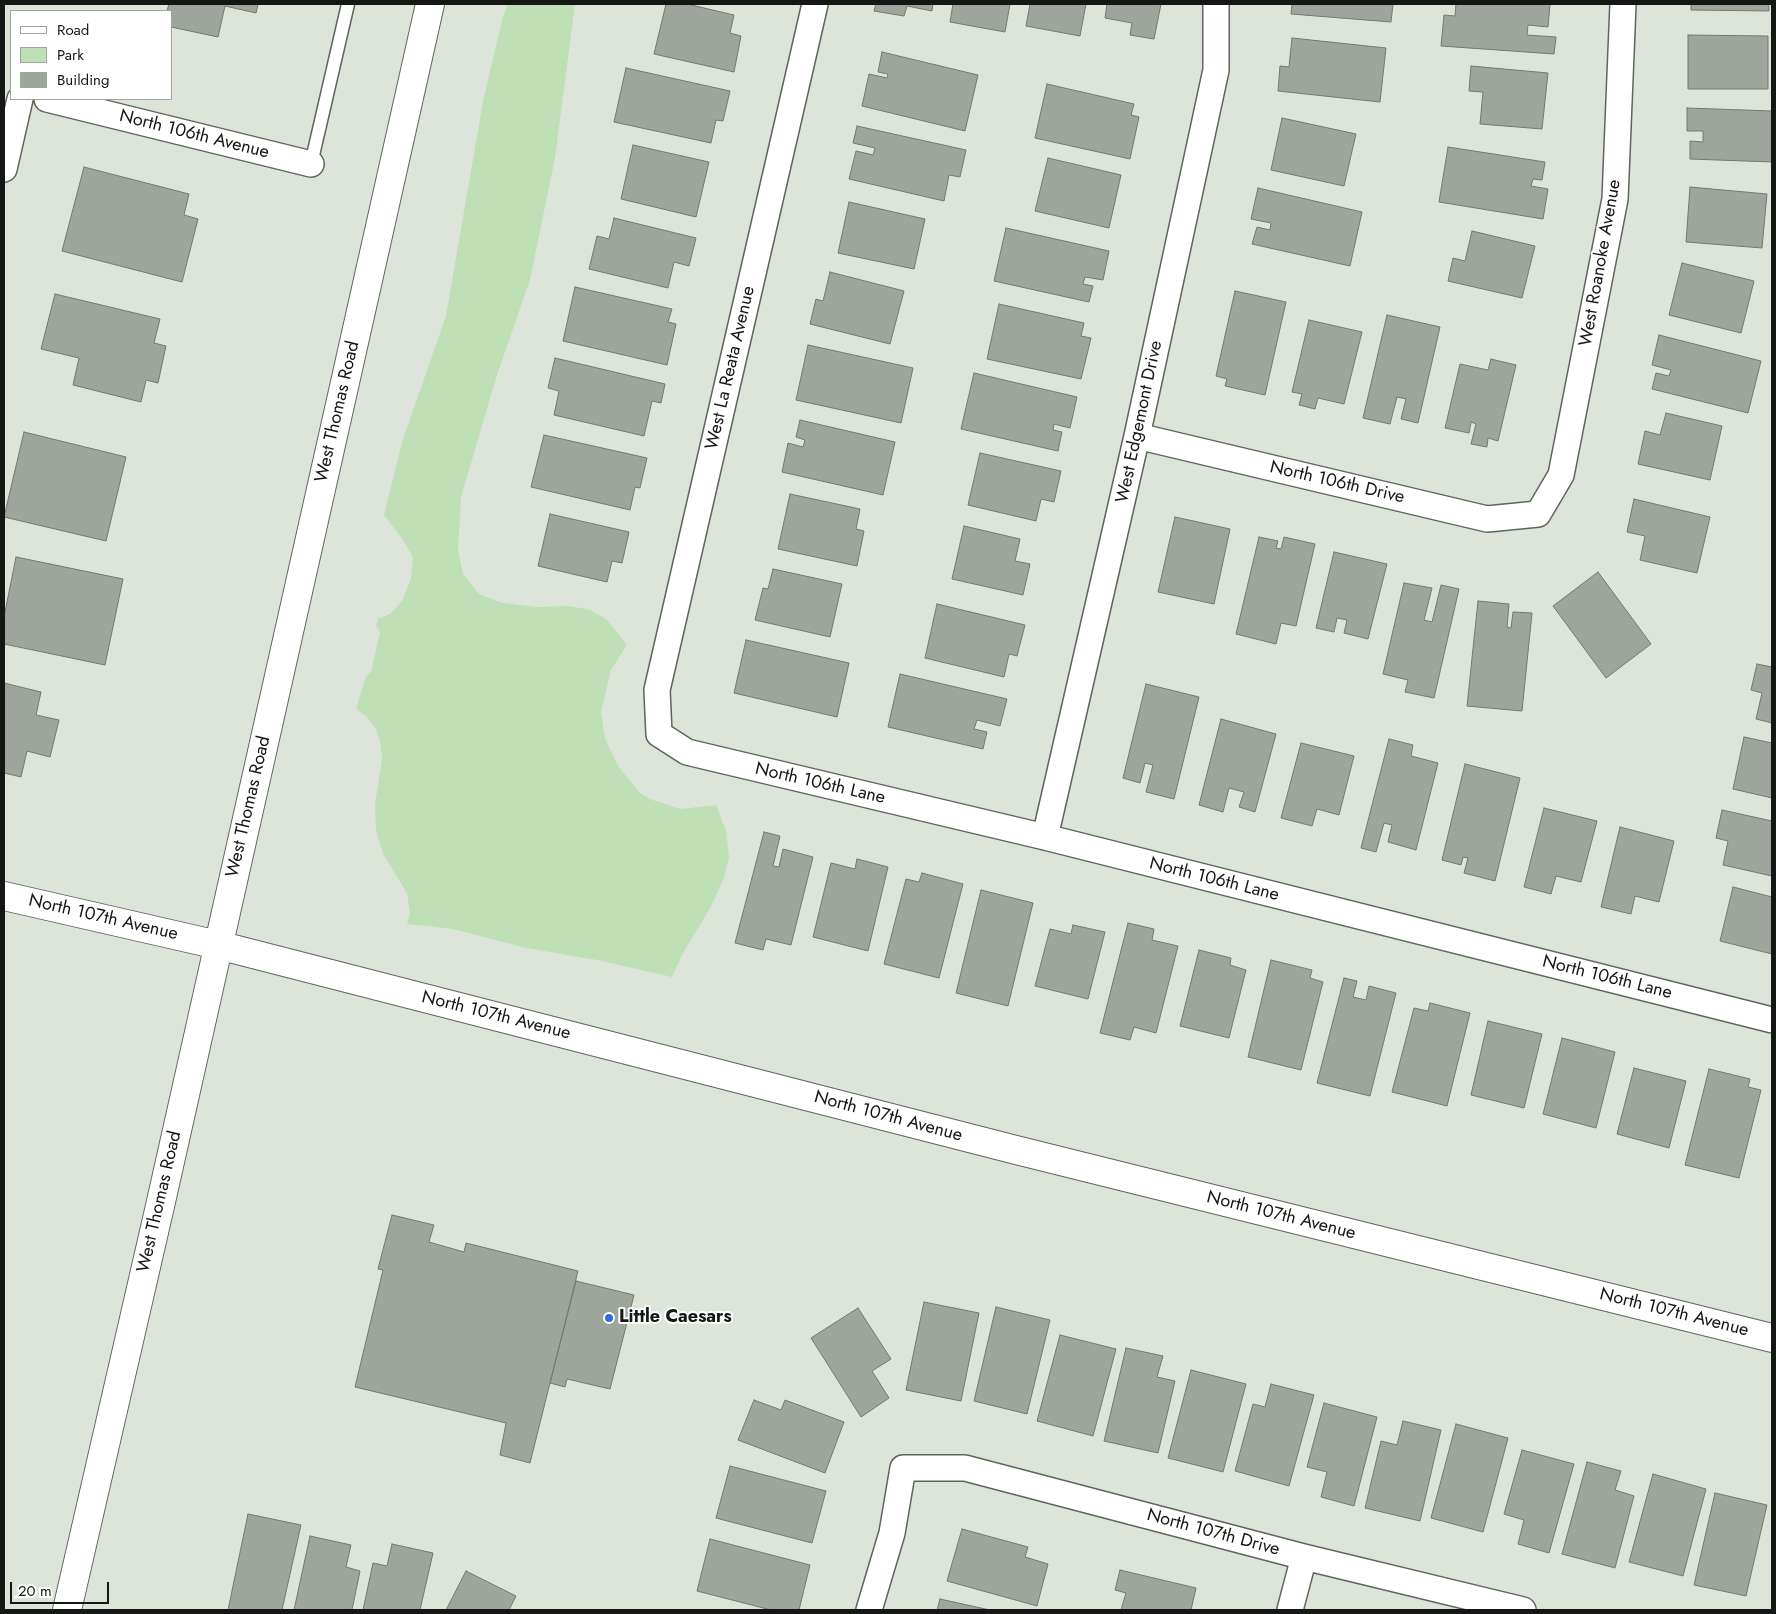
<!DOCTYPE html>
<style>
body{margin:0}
#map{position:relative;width:1776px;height:1614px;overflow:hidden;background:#dde5db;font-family:Jost,sans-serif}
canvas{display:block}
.frame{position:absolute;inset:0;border:5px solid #141713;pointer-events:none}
.legend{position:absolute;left:10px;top:10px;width:162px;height:90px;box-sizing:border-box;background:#fff;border:1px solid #a1a2a1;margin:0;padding:6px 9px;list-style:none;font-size:15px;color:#141713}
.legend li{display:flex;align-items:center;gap:10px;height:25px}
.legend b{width:25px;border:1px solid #a1a2a1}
.scale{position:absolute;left:10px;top:1582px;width:99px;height:22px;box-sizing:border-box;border:2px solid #141713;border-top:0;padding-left:6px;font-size:15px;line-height:18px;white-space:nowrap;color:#141713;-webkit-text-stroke:4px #fff;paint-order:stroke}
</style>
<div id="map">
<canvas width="1776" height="1614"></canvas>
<div class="frame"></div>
<ul class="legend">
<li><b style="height:6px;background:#fff"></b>Road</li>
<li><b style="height:14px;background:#bfe0b6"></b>Park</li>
<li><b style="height:14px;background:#9ea59c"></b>Building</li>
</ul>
<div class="scale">20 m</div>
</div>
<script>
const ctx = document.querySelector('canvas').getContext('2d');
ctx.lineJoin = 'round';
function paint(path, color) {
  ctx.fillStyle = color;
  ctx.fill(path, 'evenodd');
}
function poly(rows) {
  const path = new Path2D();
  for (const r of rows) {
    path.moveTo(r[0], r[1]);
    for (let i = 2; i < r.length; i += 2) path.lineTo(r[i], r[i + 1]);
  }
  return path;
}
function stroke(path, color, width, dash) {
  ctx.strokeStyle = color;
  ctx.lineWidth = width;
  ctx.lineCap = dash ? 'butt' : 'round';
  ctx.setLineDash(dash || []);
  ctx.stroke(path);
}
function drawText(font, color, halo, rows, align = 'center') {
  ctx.font = font + ' Jost,sans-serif';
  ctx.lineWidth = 4;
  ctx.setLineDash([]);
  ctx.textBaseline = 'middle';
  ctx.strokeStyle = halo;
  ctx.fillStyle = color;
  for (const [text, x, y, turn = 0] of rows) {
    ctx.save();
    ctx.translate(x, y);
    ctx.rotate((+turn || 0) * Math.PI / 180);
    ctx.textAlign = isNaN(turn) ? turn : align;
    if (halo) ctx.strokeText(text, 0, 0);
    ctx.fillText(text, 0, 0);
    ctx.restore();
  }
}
paint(poly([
 [508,4,575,4,555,158,530,280,497,375,461,497,458,550,463,574,479,594,503,603,537,607,567,606,588,609,606,619,627,645,611,670,601,712,605,738,618,766,640,793,650,799,681,809,716,805,726,831,729,857,723,881,709,910,682,955,672,977,597,960,526,948,453,929,407,924,410,913,407,893,383,854,376,831,375,804,382,759,380,741,375,728,366,716,356,709,366,676,371,672,380,632,376,626,378,619,390,614,402,601,411,578,413,557,403,540,384,515,402,442,446,316,483,101,503,16]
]), '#bfe0b6');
const building = poly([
 [169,4,258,4,256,13,225,6,218,37,171,27,171,11,167,11,169,4],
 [666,4,687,4,734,15,730,33,741,36,734,72,654,54,666,4],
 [876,4,933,4,932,11,907,6,904,16,874,11,876,4],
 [953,4,1010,4,1005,32,950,22,953,4],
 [1030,4,1086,4,1080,36,1026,26,1030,4],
 [1107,4,1161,4,1154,39,1130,35,1132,23,1105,18,1107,4],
 [1292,4,1393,4,1391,22,1291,14,1292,4],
 [1456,4,1550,4,1548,27,1528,25,1527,35,1556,37,1554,54,1441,46,1444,15,1455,16,1456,4],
 [1691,4,1769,4,1769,11,1691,10,1691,4],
 [1688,35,1768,36,1768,89,1688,89,1688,35],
 [1292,38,1386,48,1380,102,1278,91,1280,66,1289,67,1292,38],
 [882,52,978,75,965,131,862,106,869,74,887,78,888,74,878,72,882,52],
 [1471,66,1548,73,1542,129,1480,124,1483,92,1469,91,1471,66],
 [626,68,730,91,723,121,716,120,711,143,614,122,626,68],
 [1047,84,1134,104,1131,115,1139,117,1130,159,1035,138,1047,84],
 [1687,108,1772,111,1772,162,1690,159,1690,141,1703,142,1703,131,1687,131,1687,108],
 [1282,118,1356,134,1344,186,1271,170,1282,118],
 [857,126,966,150,960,177,949,175,944,201,849,179,856,151,873,155,875,148,853,143,857,126],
 [633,145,709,162,696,217,621,199,633,145],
 [1448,147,1545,162,1542,180,1533,179,1531,186,1548,189,1543,219,1439,202,1448,147],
 [1048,158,1121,175,1109,228,1035,211,1048,158],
 [84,167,189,194,184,215,198,219,182,282,62,251,84,167],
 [1690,187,1767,194,1762,248,1686,242,1690,187],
 [1258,188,1362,212,1350,266,1252,244,1257,227,1270,230,1271,223,1251,219,1258,188],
 [849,202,925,219,914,269,838,253,849,202],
 [614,218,696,238,689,266,674,262,668,288,589,269,597,236,609,239,614,218],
 [1006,228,1109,251,1103,280,1085,277,1083,284,1093,286,1089,302,994,281,1006,228],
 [1472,231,1535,246,1522,298,1448,281,1453,258,1465,261,1472,231],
 [1682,263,1754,281,1741,333,1669,315,1682,263],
 [830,272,904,291,890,344,810,324,816,299,823,301,830,272],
 [575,287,672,309,668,322,676,324,667,365,563,341,575,287],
 [1235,291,1286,302,1265,395,1225,386,1227,379,1216,376,1235,291],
 [55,294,160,319,154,343,166,346,158,383,146,380,141,402,73,385,79,358,41,349,55,294],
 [999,304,1084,323,1081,336,1091,338,1081,379,987,359,999,304],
 [1387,315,1440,327,1418,423,1401,419,1406,399,1397,397,1390,424,1363,418,1387,315],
 [1309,320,1362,332,1344,404,1318,398,1315,409,1299,405,1302,394,1292,392,1309,320],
 [1659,335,1761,361,1748,413,1652,389,1656,373,1669,376,1671,370,1652,365,1659,335],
 [808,345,913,368,901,423,796,400,808,345],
 [555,358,665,384,661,403,652,401,644,436,554,415,559,391,548,388,555,358],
 [1491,359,1516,365,1498,441,1488,438,1487,447,1471,444,1476,424,1471,422,1469,433,1445,428,1460,364,1488,370,1491,359],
 [974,373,1077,397,1070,428,1054,424,1053,430,1062,432,1058,451,961,429,974,373],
 [1666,413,1722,426,1710,480,1638,464,1645,431,1660,435,1666,413],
 [800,420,895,442,883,495,782,472,788,443,803,447,805,440,796,437,800,420],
 [24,432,126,457,106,541,4,517,24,432],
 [544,435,647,458,640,488,635,487,630,510,531,487,544,435],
 [980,453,1061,471,1054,502,1041,499,1036,521,968,505,980,453],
 [790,494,860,509,856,529,864,531,857,566,778,549,790,494],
 [1634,499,1710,517,1697,573,1640,560,1645,536,1627,532,1634,499],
 [550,514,629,532,622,563,612,561,607,582,538,566,550,514],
 [1175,517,1230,529,1214,604,1158,592,1175,517],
 [964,526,1020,539,1015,561,1030,564,1023,595,952,579,964,526],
 [1259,537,1278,541,1276,548,1281,549,1284,537,1315,544,1296,626,1281,623,1276,644,1236,634,1259,537],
 [1334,552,1387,564,1368,639,1344,633,1347,620,1337,618,1334,632,1316,628,1334,552],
 [16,557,123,579,105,665,4,644,4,617,16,557],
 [773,569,842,584,830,637,755,620,763,588,768,589,773,569],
 [1598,572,1651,644,1606,678,1553,606,1598,572],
 [1404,583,1432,588,1424,620,1432,622,1441,585,1459,589,1434,698,1405,692,1408,680,1383,674,1404,583],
 [1478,601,1509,604,1507,627,1511,628,1513,612,1532,613,1522,711,1467,706,1478,601],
 [937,604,1025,625,1017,656,1009,654,1004,677,925,658,937,604],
 [746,640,849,663,837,717,734,693,746,640],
 [1757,664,1772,667,1772,723,1756,719,1762,693,1751,690,1757,664],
 [900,674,1007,699,1000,726,977,720,974,729,987,732,983,749,888,727,900,674],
 [4,683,41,692,36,715,59,720,50,757,27,751,21,777,4,773,4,683],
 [1146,684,1199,697,1174,799,1146,792,1153,765,1145,763,1140,783,1123,778,1146,684],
 [1221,719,1276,734,1255,812,1239,807,1244,792,1229,788,1223,812,1199,805,1221,719],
 [1744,737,1772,743,1772,798,1733,789,1744,737],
 [1389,739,1413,745,1411,756,1438,763,1416,850,1388,842,1392,825,1384,823,1376,852,1361,848,1389,739],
 [1301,743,1354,756,1339,815,1317,809,1312,826,1281,818,1301,743],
 [1465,764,1520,778,1495,881,1464,873,1468,858,1463,857,1461,865,1442,860,1465,764],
 [1544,808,1597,821,1581,882,1556,876,1551,894,1524,887,1544,808],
 [1722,810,1772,821,1772,876,1723,865,1728,841,1716,838,1722,810],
 [1620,827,1674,841,1659,902,1635,896,1631,914,1601,907,1620,827],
 [764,832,780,836,773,866,779,867,783,849,813,857,791,945,766,939,763,950,735,943,764,832],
 [857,859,888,867,868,951,813,937,831,863,855,869,857,859],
 [922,873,963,884,939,978,884,964,906,879,919,882,922,873],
 [1733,887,1772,897,1772,954,1720,941,1733,887],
 [981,890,1033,903,1008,1006,956,993,981,890],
 [1128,923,1154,929,1152,940,1178,946,1156,1033,1134,1027,1130,1040,1100,1033,1128,923],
 [1073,925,1105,932,1088,999,1035,986,1050,929,1071,934,1073,925],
 [1199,950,1231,958,1230,965,1246,970,1229,1038,1180,1026,1199,950],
 [1271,960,1312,970,1310,978,1323,982,1301,1070,1248,1057,1271,960],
 [1344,978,1357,981,1353,997,1366,1000,1369,986,1396,993,1370,1096,1317,1083,1344,978],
 [1430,1003,1470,1013,1447,1106,1392,1092,1414,1008,1428,1011,1430,1003],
 [1488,1021,1542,1034,1524,1108,1471,1095,1488,1021],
 [1562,1038,1615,1052,1596,1128,1543,1114,1562,1038],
 [1634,1068,1686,1081,1669,1148,1617,1134,1634,1068],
 [1709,1069,1750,1079,1748,1087,1761,1090,1739,1178,1685,1165,1709,1069],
 [392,1215,434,1225,429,1242,464,1252,466,1243,578,1271,530,1463,500,1455,506,1423,355,1387,383,1270,378,1269,392,1215],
 [576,1281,634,1295,610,1389,567,1379,565,1387,550,1383,576,1281],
 [924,1302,979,1313,961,1401,906,1390,924,1302],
 [996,1307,1050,1320,1027,1414,974,1401,996,1307],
 [858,1308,891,1359,872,1371,889,1398,861,1417,811,1338,858,1308],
 [1060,1335,1116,1349,1093,1436,1037,1421,1060,1335],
 [1126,1348,1163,1356,1157,1377,1175,1381,1158,1453,1104,1441,1126,1348],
 [1191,1370,1246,1384,1223,1472,1168,1458,1191,1370],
 [1271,1384,1314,1395,1289,1486,1235,1471,1253,1404,1265,1407,1271,1384],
 [754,1400,781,1410,785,1400,844,1422,825,1473,738,1440,754,1400],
 [1324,1403,1377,1417,1354,1506,1321,1497,1327,1472,1307,1467,1324,1403],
 [1403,1421,1441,1430,1420,1521,1365,1508,1381,1441,1397,1445,1403,1421],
 [1456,1424,1508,1438,1483,1532,1431,1518,1456,1424],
 [1522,1450,1574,1464,1549,1553,1518,1544,1524,1520,1504,1514,1522,1450],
 [1587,1462,1621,1471,1615,1490,1634,1496,1615,1568,1562,1554,1587,1462],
 [730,1466,826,1491,812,1543,716,1518,730,1466],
 [1653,1474,1706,1489,1683,1576,1629,1562,1653,1474],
 [1715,1493,1767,1505,1746,1596,1694,1585,1715,1493],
 [248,1514,301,1525,282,1610,228,1610,248,1514],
 [962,1529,1028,1547,1025,1557,1048,1564,1037,1606,947,1581,962,1529],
 [310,1536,351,1545,346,1567,360,1571,352,1610,294,1610,310,1536],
 [710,1539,810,1565,799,1610,771,1610,697,1591,710,1539],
 [392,1544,433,1553,420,1610,363,1610,373,1563,387,1566,392,1544],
 [1120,1570,1196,1588,1191,1610,1121,1610,1126,1593,1115,1590,1120,1570],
 [466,1571,516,1596,509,1610,446,1610,466,1571],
 [940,1599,990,1610,937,1610,940,1599]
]);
paint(building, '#9ea59c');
stroke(building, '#727970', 1);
const lane = poly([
 [311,164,348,4]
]);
const street = poly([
 [815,4,657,690,659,734,687,752,1045,837,1772,1020],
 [47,99,311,164],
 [4,169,20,99],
 [1137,436,1487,519,1538,514,1561,475,1615,199,1623,4],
 [1045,837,1137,436,1216,70,1216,4],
 [869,1610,892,1533,903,1468,965,1468,1304,1557,1523,1610],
 [1290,1610,1304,1557]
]);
const secondary = poly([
 [4,896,218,945,1016,1150,1772,1338],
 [67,1610,160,1206,430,4]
]);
stroke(lane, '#5e655d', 15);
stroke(street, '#5e655d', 28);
stroke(secondary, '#5e655d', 30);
stroke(lane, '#fff', 12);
stroke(street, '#fff', 25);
stroke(secondary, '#fff', 28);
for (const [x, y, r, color] of [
 [609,1318,5,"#306cd9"]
]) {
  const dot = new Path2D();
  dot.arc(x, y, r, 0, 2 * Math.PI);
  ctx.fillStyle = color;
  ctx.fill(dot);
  stroke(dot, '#fff', 2);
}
drawText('18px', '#141713', '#fff', [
 ["North 106th Avenue",194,135,14],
 ["West Roanoke Avenue",1601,263,-80],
 ["West La Reata Avenue",731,368,-77],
 ["West Thomas Road",338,412,-77],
 ["West Edgemont Drive",1140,422,-78],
 ["North 106th Drive",1337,483,13],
 ["North 106th Lane",820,784,13],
 ["West Thomas Road",249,807,-77],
 ["North 106th Lane",1214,880,14],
 ["North 107th Avenue",103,918,13],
 ["North 106th Lane",1607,978,14],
 ["North 107th Avenue",496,1016,14],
 ["North 107th Avenue",888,1117,15],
 ["West Thomas Road",160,1202,-77],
 ["North 107th Avenue",1281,1216,14],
 ["North 107th Avenue",1674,1313,14],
 ["North 107th Drive",1213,1533,15]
]);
drawText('bold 18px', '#141713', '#fff', [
 ["Little Caesars",619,1318]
], 'left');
</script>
